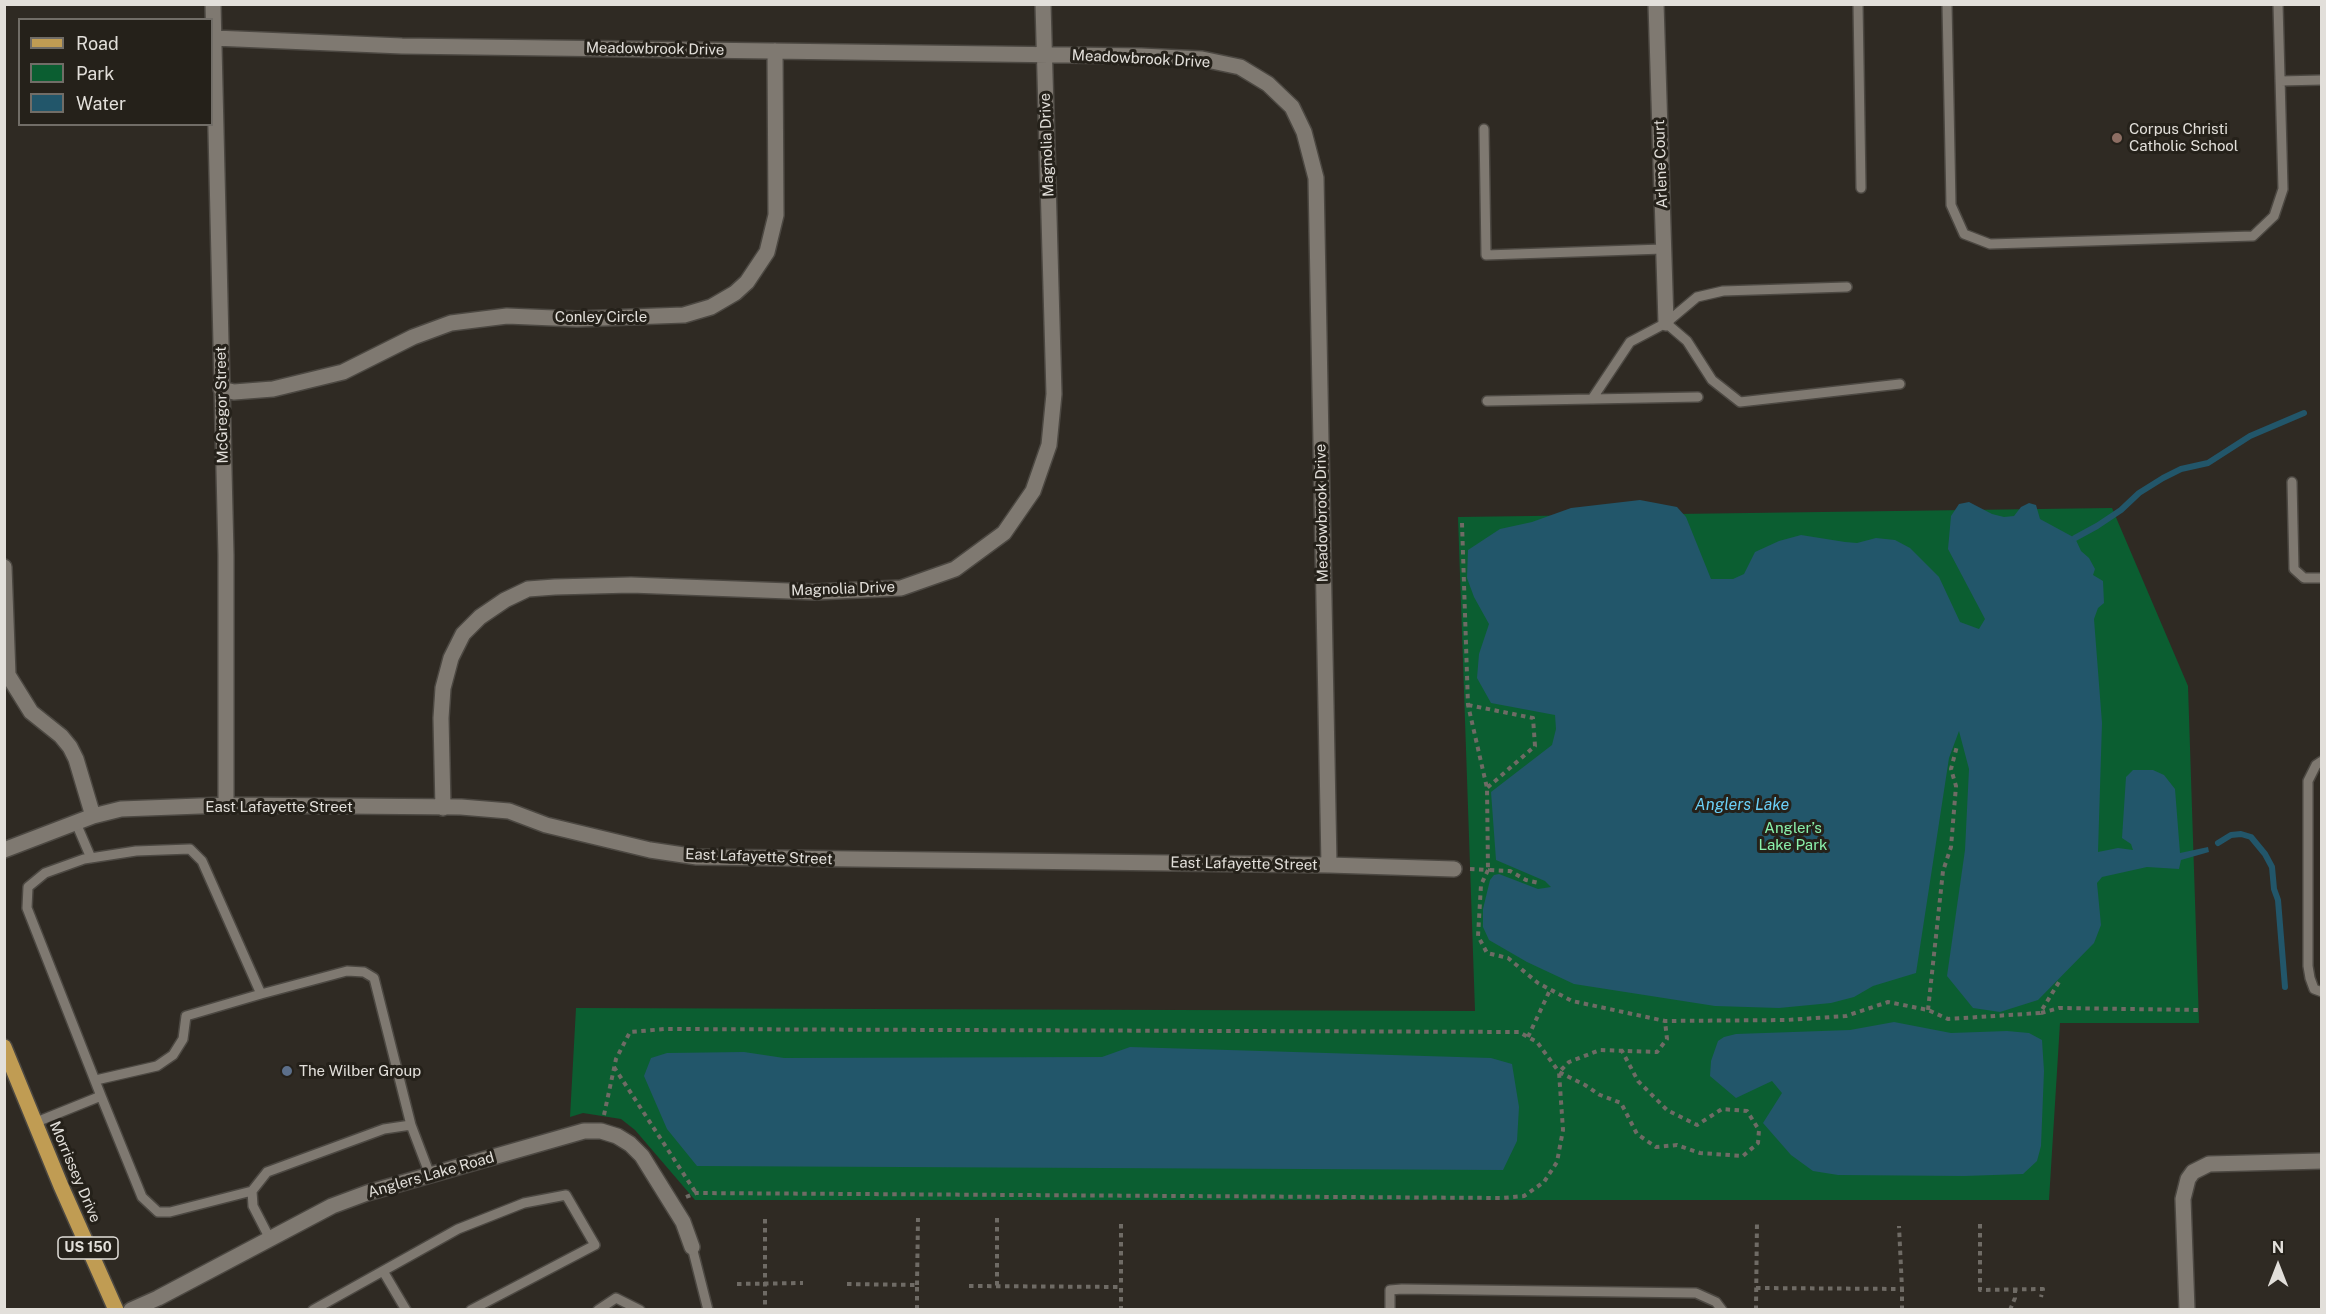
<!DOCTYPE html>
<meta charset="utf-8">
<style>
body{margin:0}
#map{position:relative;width:2326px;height:1314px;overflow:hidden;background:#2f2a23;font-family:"Public Sans",sans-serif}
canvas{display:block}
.frame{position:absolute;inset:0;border:6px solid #e2dfda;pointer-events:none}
.legend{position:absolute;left:18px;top:18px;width:195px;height:108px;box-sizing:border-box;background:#25211a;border:2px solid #716d67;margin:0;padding:8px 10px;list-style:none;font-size:18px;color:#e2dfda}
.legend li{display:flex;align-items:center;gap:12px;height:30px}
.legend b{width:30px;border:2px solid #716d67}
.north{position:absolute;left:2248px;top:1236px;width:60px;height:60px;-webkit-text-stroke:4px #25211a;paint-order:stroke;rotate:0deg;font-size:16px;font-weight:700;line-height:24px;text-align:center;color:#e2dfda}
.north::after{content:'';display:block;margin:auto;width:21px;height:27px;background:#e2dfda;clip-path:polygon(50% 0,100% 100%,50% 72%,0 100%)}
</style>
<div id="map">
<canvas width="2326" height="1314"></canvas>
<div class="frame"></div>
<ul class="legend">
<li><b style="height:8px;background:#c09c53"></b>Road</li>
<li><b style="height:16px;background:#0b5e31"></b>Park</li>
<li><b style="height:16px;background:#22566a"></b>Water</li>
</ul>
<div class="north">N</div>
</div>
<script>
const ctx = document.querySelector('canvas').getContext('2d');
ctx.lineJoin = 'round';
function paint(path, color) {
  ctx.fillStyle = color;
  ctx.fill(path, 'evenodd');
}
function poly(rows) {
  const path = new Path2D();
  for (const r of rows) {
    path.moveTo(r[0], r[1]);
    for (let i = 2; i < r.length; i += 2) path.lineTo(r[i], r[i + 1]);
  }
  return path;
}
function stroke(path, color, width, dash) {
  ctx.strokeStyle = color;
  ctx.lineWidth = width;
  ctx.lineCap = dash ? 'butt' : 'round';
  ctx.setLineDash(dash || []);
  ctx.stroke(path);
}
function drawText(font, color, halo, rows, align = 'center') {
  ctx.font = font + ' "Public Sans",sans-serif';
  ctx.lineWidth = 6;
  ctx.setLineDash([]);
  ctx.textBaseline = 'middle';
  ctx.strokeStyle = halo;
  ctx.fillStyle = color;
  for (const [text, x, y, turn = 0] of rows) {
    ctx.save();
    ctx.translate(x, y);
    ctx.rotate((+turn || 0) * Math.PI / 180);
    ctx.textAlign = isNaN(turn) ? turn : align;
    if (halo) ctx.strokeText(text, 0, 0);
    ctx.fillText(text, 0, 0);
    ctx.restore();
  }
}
paint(poly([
 [2112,508,2188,686,2199,1023,2060,1023,2049,1200,695,1200,635,1130,621,1119,583,1113,570,1117,576,1008,1475,1011,1458,517]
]), '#0b5e31');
paint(poly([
 [1640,500,1677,507,1686,517,1711,579,1733,579,1744,574,1755,552,1779,541,1801,535,1845,542,1857,543,1876,538,1895,540,1910,548,1939,577,1960,622,1979,629,1985,619,1948,549,1951,516,1959,504,1969,502,1992,514,2004,517,2014,516,2021,507,2029,503,2036,505,2040,519,2075,538,2081,551,2089,558,2095,569,2093,575,2103,581,2104,603,2098,608,2094,619,2102,723,2098,852,2118,848,2133,850,2131,844,2122,838,2126,777,2133,770,2153,770,2164,775,2175,789,2180,853,2208,847,2209,852,2181,860,2179,869,2147,867,2102,877,2097,883,2101,925,2094,943,2038,1000,2000,1012,1973,1008,1947,976,1965,850,1969,769,1959,731,1949,758,1916,973,1873,986,1854,997,1831,1003,1779,1008,1715,1006,1574,984,1527,962,1489,940,1483,927,1483,909,1490,880,1494,875,1499,874,1538,889,1551,887,1545,881,1496,860,1491,792,1552,745,1556,729,1555,715,1491,703,1477,678,1479,654,1489,624,1474,597,1467,578,1468,550,1500,529,1532,522,1571,508],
 [1894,1022,1951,1033,2007,1031,2029,1033,2042,1040,2044,1071,2041,1146,2037,1161,2023,1174,1964,1176,1838,1175,1813,1171,1791,1155,1763,1123,1782,1093,1772,1081,1736,1098,1710,1076,1711,1061,1718,1041,1724,1037,1736,1034,1850,1030],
 [1130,1047,1491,1058,1512,1064,1519,1107,1517,1141,1503,1170,697,1166,667,1129,644,1076,651,1058,667,1053,744,1052,784,1058,1102,1057]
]), '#22566a');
stroke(poly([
 [2075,538,2097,526,2121,510,2139,493,2163,478,2181,469,2208,463,2250,436,2304,413],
 [2218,843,2231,835,2241,834,2251,837,2265,854,2272,867,2274,889,2278,900,2285,987]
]), '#22566a', 6);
const lane = poly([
 [1858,4,1861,188],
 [1947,4,1951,205,1964,234,1990,244,2253,236,2274,216,2283,189,2278,4],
 [2280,81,2322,80],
 [1484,129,1486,255,1663,249],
 [1666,323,1687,341,1712,380,1740,402,1900,384],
 [1592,399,1698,397],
 [1487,401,1592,399,1630,342,1666,323,1697,297,1723,291,1847,287],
 [2292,482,2294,569,2304,578,2322,578],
 [2322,761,2316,765,2308,781,2308,966,2310,978,2314,989,2322,992],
 [76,823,91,858],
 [261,994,347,971,364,972,374,978,411,1125],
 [101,1096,142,1197,158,1212,170,1212,252,1191],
 [34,1123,101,1096,27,908,28,887,45,873,84,859,136,851,190,849,202,861,261,994,186,1016,183,1039,173,1055,157,1066,96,1080],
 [270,1239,253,1206,252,1191,267,1172,384,1129,411,1125,430,1175],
 [692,1247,708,1310],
 [383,1271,406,1310],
 [313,1310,458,1229,524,1203,566,1195,595,1245,471,1310],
 [598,1310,616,1298,640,1310],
 [1390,1310,1390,1290,1402,1289,1696,1293,1716,1302,1722,1310]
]);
const street = poly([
 [213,4,226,555,226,805],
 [1656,4,1666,323],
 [214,38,402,46,1141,56,1202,59,1240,67,1268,84,1292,107,1304,132,1316,178,1329,865],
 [221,389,234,392,273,389,343,372,413,337,451,323,507,316,577,319,684,315,711,307,735,293,747,282,767,252,776,215,775,51],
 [4,567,8,675,31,712,61,736,70,747,76,759,93,816],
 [443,808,441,718,443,688,451,658,463,634,480,617,505,600,528,589,555,587,631,585,815,592,901,588,955,569,1004,533,1033,491,1049,445,1054,394,1043,4],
 [4,850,93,816,121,809,226,805,461,807,509,811,546,825,650,850,697,857,1329,865,1454,869],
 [131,1310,158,1298,332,1206,367,1193,584,1131,601,1131,617,1136,630,1144,642,1156,683,1222,692,1247],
 [2187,1310,2183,1199,2188,1179,2193,1172,2209,1164,2322,1161]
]);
const primary = poly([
 [4,1047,61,1186,116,1310]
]);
stroke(lane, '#4c4842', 12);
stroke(street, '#4c4842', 18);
stroke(primary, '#4c4842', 18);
stroke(poly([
 [1462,523,1468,705,1487,788,1488,870,1510,871,1526,880,1539,883],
 [1468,705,1533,718,1535,746,1487,788],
 [1470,869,1488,870,1481,885,1478,936,1487,953,1508,958,1538,983,1572,1001,1665,1021,1787,1020,1846,1016,1888,1002,1928,1010,1948,1019,2040,1013,2059,982],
 [1928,1010,1943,871,1951,847,1956,786,1951,769,1957,746],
 [2041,1013,2059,1008,2199,1010],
 [1528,1037,1550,990],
 [614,1067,696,1193],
 [604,1115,616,1059,630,1032,665,1029,1519,1032,1537,1042,1559,1072,1585,1085,1600,1095,1621,1103,1637,1134,1656,1147,1677,1145,1700,1153,1743,1156,1758,1143,1759,1130,1747,1111,1722,1109,1697,1125,1667,1110,1638,1081,1622,1051],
 [686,1197,696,1193,1502,1198,1524,1196,1544,1182,1557,1162,1563,1130,1559,1072,1569,1062,1600,1050,1657,1052,1667,1039,1665,1021],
 [997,1218,997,1286],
 [765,1219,765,1310],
 [1121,1224,1121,1287],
 [1980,1224,1980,1290,2043,1289,2041,1297],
 [737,1284,803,1283],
 [847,1284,917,1285,917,1310],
 [917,1285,918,1218],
 [969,1286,1121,1287,1121,1310],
 [1756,1288,1902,1289,1899,1226],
 [1756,1310,1757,1221],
 [1902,1310,1902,1289],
 [2010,1310,2015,1298,2015,1290]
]), '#6f6b65', 4, [4.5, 4.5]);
stroke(lane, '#7f7971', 9);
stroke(street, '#7f7971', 15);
stroke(primary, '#c09c53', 15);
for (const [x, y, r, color] of [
 [2117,138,6,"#8d6e63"],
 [287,1071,6,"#5c6f8a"]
]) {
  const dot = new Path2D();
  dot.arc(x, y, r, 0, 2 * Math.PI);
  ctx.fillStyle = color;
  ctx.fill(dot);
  stroke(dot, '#25211a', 2);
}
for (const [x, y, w] of [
 [88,1248,60]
]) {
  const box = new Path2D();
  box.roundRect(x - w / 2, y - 11, w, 22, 4.5);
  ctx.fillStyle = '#25211a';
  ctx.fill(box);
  stroke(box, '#e2dfda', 1.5);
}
drawText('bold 14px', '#e2dfda', null, [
 ["US 150",88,1248]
]);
drawText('15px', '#e2dfda', '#25211a', [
 ["Meadowbrook Drive",655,49,1],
 ["Meadowbrook Drive",1141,59,3],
 ["Magnolia Drive",1047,145,-92],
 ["Arlene Court",1661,164,-92],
 ["Conley Circle",601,317],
 ["McGregor Street",222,405,-91],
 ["Meadowbrook Drive",1322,513,-91],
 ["Magnolia Drive",843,589,-2],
 ["East Lafayette Street",279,807],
 ["East Lafayette Street",759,857,2],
 ["East Lafayette Street",1244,864,1],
 ["Morrissey Drive",75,1172,67],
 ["Anglers Lake Road",431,1175,-16]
]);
drawText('15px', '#e2dfda', '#25211a', [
 ["Corpus Christi",2129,129],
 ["Catholic School",2129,146],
 ["The Wilber Group",299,1071]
], 'left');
drawText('15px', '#8af1ab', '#25211a', [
 ["Angler’s",1793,828],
 ["Lake Park",1793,845]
]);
drawText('italic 16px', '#6bd0f8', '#25211a', [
 ["Anglers Lake",1742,805]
]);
</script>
